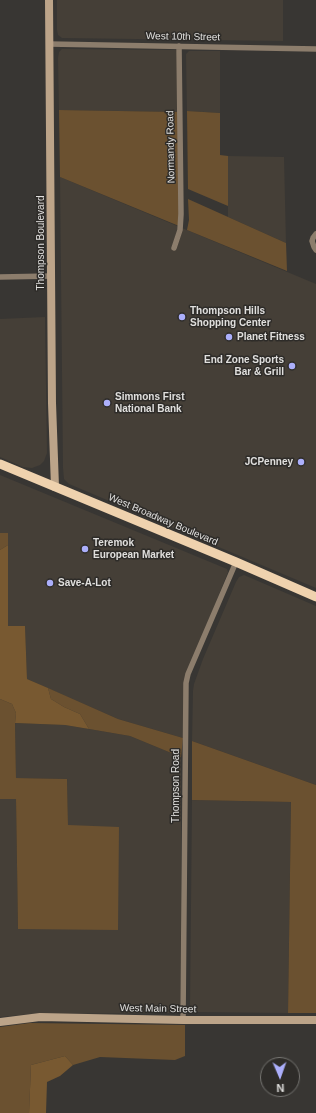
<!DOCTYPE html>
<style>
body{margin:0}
#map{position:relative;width:316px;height:1113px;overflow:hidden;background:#383633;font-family:Arial,sans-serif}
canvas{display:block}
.north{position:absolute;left:260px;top:1057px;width:40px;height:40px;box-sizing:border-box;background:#2e2c29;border:1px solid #757471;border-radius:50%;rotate:178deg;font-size:11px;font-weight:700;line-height:16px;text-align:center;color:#e0dfdd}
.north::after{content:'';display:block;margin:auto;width:14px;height:18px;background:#acaffb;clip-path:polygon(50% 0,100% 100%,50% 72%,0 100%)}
</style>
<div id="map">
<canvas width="316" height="1113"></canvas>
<div class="north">N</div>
</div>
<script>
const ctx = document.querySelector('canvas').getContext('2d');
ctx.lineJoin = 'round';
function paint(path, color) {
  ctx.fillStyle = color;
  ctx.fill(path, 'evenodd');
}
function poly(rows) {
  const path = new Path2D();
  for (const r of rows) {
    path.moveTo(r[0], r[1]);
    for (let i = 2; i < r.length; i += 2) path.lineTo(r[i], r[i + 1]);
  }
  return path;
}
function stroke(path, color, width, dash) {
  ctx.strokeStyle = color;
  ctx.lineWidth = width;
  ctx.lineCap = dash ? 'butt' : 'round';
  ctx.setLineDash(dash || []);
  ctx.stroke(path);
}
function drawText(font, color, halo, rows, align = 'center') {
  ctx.font = font + ' Arial,sans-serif';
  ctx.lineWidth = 3;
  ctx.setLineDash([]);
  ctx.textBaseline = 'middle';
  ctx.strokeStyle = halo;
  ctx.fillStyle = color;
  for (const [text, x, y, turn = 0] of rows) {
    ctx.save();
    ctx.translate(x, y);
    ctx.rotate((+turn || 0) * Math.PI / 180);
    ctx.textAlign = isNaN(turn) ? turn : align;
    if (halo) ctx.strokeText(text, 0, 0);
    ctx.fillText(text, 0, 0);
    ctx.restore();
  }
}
paint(poly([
 [57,0,283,0,283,41,62,38,58,35,57,30],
 [62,49,176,50,179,54,179,112,59,110,58,58,59,52],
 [189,51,220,51,220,113,187,111,186,54],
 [228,156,284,157,286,243,228,217],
 [60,177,316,284,316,588,69,484,64,479,63,468],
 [45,317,47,453,44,461,40,465,32,468,23,467,0,457,0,319],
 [0,475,227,569,228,572,191,664,186,685,183,738,118,719,27,679,25,626,8,626,8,533,0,533],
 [244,575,316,606,316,785,192,741,193,691,194,684,203,659,236,582,239,577],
 [15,723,65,725,130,736,181,757,181,931,180,1004,179,1010,175,1013,32,1014,0,1017,0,799,16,799,18,928,68,826,67,779,16,778],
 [192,800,291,802,288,1013,192,1012,190,1009]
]), '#453f37');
paint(poly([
 [59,110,179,112,179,226,60,177],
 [187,111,220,113,220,155,228,156,228,206,188,189],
 [188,199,286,243,287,271,187,230,189,220],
 [0,533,8,533,8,545,0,550],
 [48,688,118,719,183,738,181,757,130,736,89,729,80,714,64,707,51,699],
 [0,699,12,704,16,713,15,723,16,778,67,779,68,825,119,827,118,930,18,929,16,799,0,799],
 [192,741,316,785,316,1013,288,1013,291,802,192,800],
 [30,1023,185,1025,185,1056,175,1060,100,1057,73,1065,65,1056,31,1065,29,1113,0,1113,0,1027]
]), '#6b5130');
paint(poly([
 [8,545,8,626,25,626,27,679,48,688,51,699,64,707,80,714,89,729,65,725,15,723,16,713,12,704,0,699,0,550],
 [65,1056,73,1065,60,1076,47,1082,46,1113,29,1113,31,1065]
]), '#785931');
stroke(poly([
 [49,44,316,49],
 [316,234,313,238,312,241,314,247,316,250],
 [174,248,180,230,181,214,179,46],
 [0,277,52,276],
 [183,1020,186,683,188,674,236,562]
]), '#8c7d6c', 5.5);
stroke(poly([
 [49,0,52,403,55,487],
 [0,1022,40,1017,183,1020,316,1020]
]), '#bca489', 8);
stroke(poly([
 [0,464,236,562,316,597]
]), '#efd2ae', 9);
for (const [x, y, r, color] of [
 [182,317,4,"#acaffb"],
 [229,337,4,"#acaffb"],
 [292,366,4,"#acaffb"],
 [107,403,4,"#acaffb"],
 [301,462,4,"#acaffb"],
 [85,549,4,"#acaffb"],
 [50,583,4,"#acaffb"]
]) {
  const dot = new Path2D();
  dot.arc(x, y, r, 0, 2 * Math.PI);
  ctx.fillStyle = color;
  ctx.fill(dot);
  stroke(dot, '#2e2c29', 1.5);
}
drawText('10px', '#e0dfdd', '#2e2c29', [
 ["West 10th Street",183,37,1],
 ["Normandy Road",171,147,-91],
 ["Thompson Boulevard",41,243,-90],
 ["West Broadway Boulevard",163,520,23],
 ["Thompson Road",176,786,-90],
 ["West Main Street",158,1009,1]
]);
drawText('bold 10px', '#e0dfdd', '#2e2c29', [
 ["Thompson Hills",190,311],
 ["Shopping Center",190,323],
 ["Planet Fitness",237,337],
 ["End Zone Sports",284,360,"right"],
 ["Bar & Grill",284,372,"right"],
 ["Simmons First",115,397],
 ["National Bank",115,409],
 ["JCPenney",293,462,"right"],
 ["Teremok",93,543],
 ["European Market",93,555],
 ["Save-A-Lot",58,583]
], 'left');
</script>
